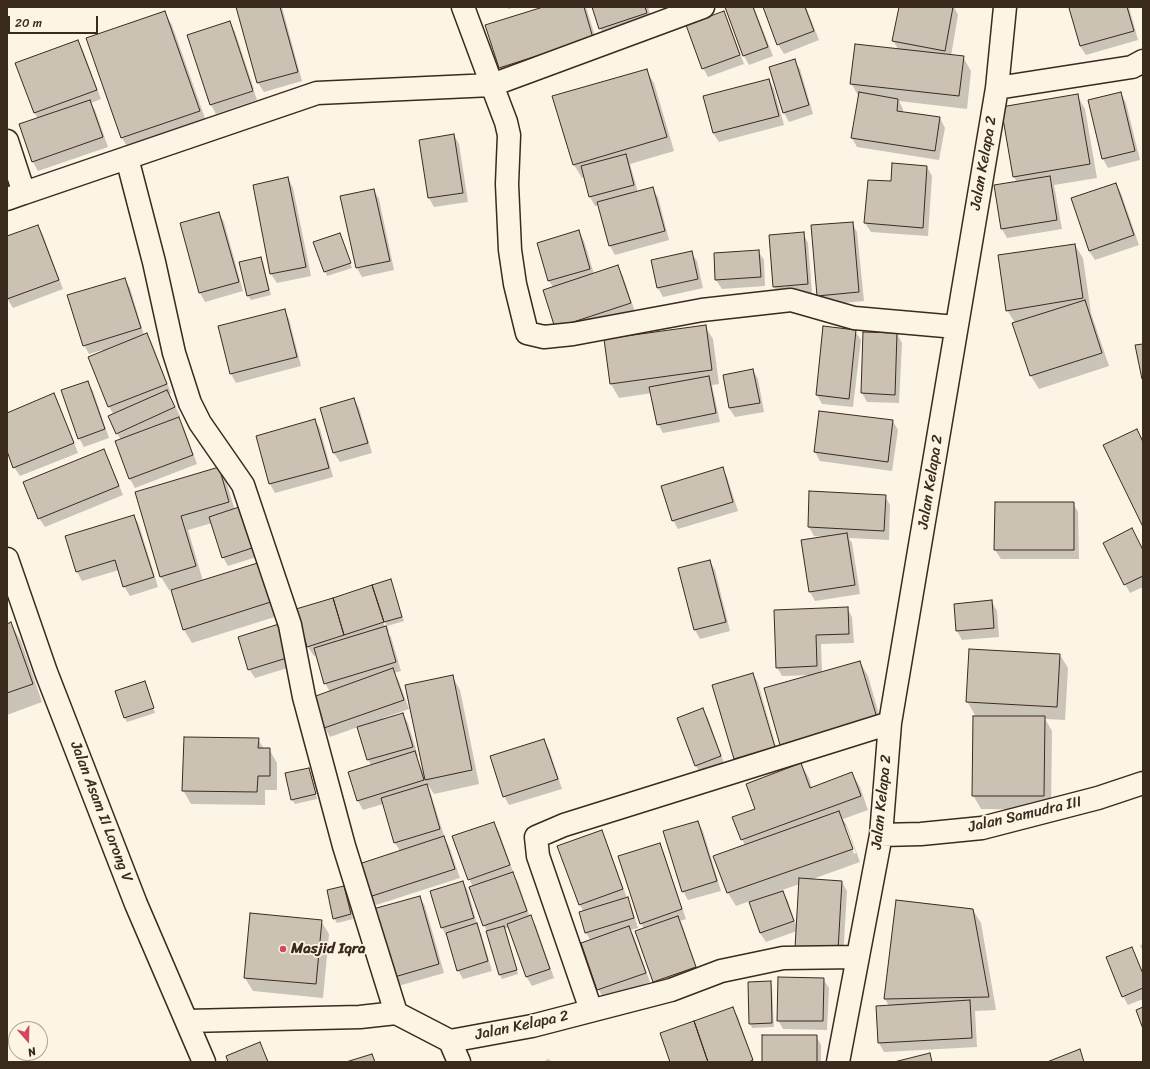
<!DOCTYPE html>
<style>
body{margin:0}
#map{position:relative;width:1150px;height:1069px;overflow:hidden;background:#fcf5e5;font-family:Sriracha,sans-serif}
canvas{display:block}
.frame{position:absolute;inset:0;border:8px solid #3b2a1e;pointer-events:none}
.north{position:absolute;left:8px;top:1021px;width:40px;height:40px;box-sizing:border-box;background:#fcf5e5;border:1px solid #afa495;border-radius:50%;rotate:160deg;font-size:11px;font-weight:700;line-height:16px;text-align:center;color:#3b2a1e}
.north::after{content:'';display:block;margin:auto;width:14px;height:18px;background:#d1495b;clip-path:polygon(50% 0,100% 100%,50% 72%,0 100%)}
.scale{position:absolute;left:8px;top:16px;width:90px;height:18px;box-sizing:border-box;border:2px solid #3b2a1e;border-top:0;padding-left:5px;font-size:12px;line-height:14px;white-space:nowrap;color:#3b2a1e;-webkit-text-stroke:3px #fcf5e5;paint-order:stroke}
</style>
<div id="map">
<canvas width="1150" height="1069"></canvas>
<div class="frame"></div>
<div class="north">N</div>
<div class="scale">20 m</div>
</div>
<script>
const ctx = document.querySelector('canvas').getContext('2d');
ctx.lineJoin = 'round';
function paint(path, color) {
  ctx.fillStyle = color;
  ctx.fill(path, 'evenodd');
}
function poly(rows) {
  const path = new Path2D();
  for (const r of rows) {
    path.moveTo(r[0], r[1]);
    for (let i = 2; i < r.length; i += 2) path.lineTo(r[i], r[i + 1]);
  }
  return path;
}
function stroke(path, color, width, dash) {
  ctx.strokeStyle = color;
  ctx.lineWidth = width;
  ctx.lineCap = dash ? 'butt' : 'round';
  ctx.setLineDash(dash || []);
  ctx.stroke(path);
}
function drawText(font, color, halo, rows, align = 'center') {
  ctx.font = font + ' Sriracha,sans-serif';
  ctx.lineWidth = 3.5;
  ctx.setLineDash([]);
  ctx.textBaseline = 'middle';
  ctx.strokeStyle = halo;
  ctx.fillStyle = color;
  for (const [text, x, y, turn = 0] of rows) {
    ctx.save();
    ctx.translate(x, y);
    ctx.rotate((+turn || 0) * Math.PI / 180);
    ctx.textAlign = isNaN(turn) ? turn : align;
    if (halo) ctx.strokeText(text, 0, 0);
    ctx.fillText(text, 0, 0);
    ctx.restore();
  }
}
paint(poly([
 [241,7,282,7,302,81,264,92,258,83,237,8],
 [507,7,516,7,508,9],
 [546,7,586,7,600,52,508,81,500,67],
 [593,7,648,7,654,27,608,42,600,28],
 [726,7,754,7,773,56,749,65,744,56],
 [764,7,806,7,819,40,784,54,778,44],
 [900,7,954,7,958,15,951,56,963,57,971,71,967,109,899,101,903,109,903,112,940,118,945,128,939,160,857,147,852,138,859,97,851,83,899,50,893,41],
 [1075,7,1129,7,1138,40,1086,55,1080,46],
 [164,12,172,25,207,124,130,151,122,138,88,39],
 [723,12,728,21,744,64,708,77,703,68],
 [230,22,235,32,254,89,211,103,211,105,188,36],
 [78,41,83,50,101,99,91,103,95,110,108,147,38,171,33,162,20,125,38,119,34,112],
 [794,60,800,69,813,114,789,122,784,113,770,68],
 [646,70,654,83,674,151,630,164,638,192,652,188,658,197,669,240,615,255,610,246,599,205,595,206,590,197,585,177,582,178,574,165],
 [769,80,774,89,784,125,719,142,713,133],
 [254,91,257,100,216,114,211,105],
 [1121,93,1126,103,1140,160,1108,168,1103,159,1089,101],
 [1077,95,1085,109,1097,178,1054,185,1062,229,1007,238,1002,229,995,186,1017,182,1014,177,1002,108],
 [454,135,459,144,468,202,434,207,429,198],
 [927,167,932,176,928,236,871,232,865,223,869,181,892,182],
 [288,178,293,188,311,276,277,283,271,274,254,185],
 [1116,184,1121,193,1139,245,1095,260,1089,251],
 [374,190,379,199,394,270,362,277,357,268],
 [219,213,224,222,243,291,205,302,200,293],
 [852,223,857,232,864,301,823,305,818,295],
 [38,226,43,235,63,289,13,308,7,298,7,237],
 [579,231,584,241,594,274,618,267,623,276,635,312,556,327,553,287,549,281,538,243],
 [803,233,808,243,812,293,780,296,774,287,770,236],
 [341,238,352,268,327,276,314,243],
 [1075,245,1083,258,1091,313,1109,366,1039,389,1031,376,1015,323,1007,310],
 [758,251,764,260,765,286,722,289,716,280,715,254],
 [691,252,697,261,703,288,663,297,658,288,652,261],
 [260,258,263,262,271,295,251,300,248,296,241,263],
 [125,279,130,288,144,335,147,334,152,343,171,393,169,394,180,416,178,417,184,428,197,464,135,488,130,479,121,440,117,433,114,415,109,407,90,357,103,352,102,350,89,354,84,345],
 [284,310,289,319,301,366,236,383,231,374,219,327],
 [705,326,713,339,719,384,712,385,720,422,663,433,658,424,652,393,619,398,611,384,605,340],
 [855,331,861,340,853,407,822,404,817,395],
 [897,334,902,343,899,403,867,402,862,393],
 [753,370,758,379,764,412,735,417,729,408,724,375],
 [87,382,93,391,109,438,84,447,79,438],
 [54,395,59,404,78,453,20,476,14,467,7,449,7,414],
 [354,399,359,408,372,453,340,462,334,453,321,408],
 [315,420,320,429,333,477,275,493,270,484],
 [893,421,898,430,892,471,820,461,815,452],
 [103,451,109,460,123,495,45,527,39,518],
 [218,468,226,482,235,510,263,555,228,566,223,557,212,523,188,530,203,581,264,562,284,614,192,643,184,630,172,590,169,590,161,577,137,493],
 [722,468,727,477,738,511,678,529,673,520],
 [810,492,885,496,890,505,889,540,849,538,852,543,860,594,815,601,810,592,824,537,814,536,809,527],
 [996,503,1073,503,1078,512,1079,559,1001,559,995,550],
 [134,516,139,525,158,587,130,596,124,586,119,570,82,581,77,572,66,537],
 [1143,551,1143,587,1130,593,1125,584],
 [710,561,715,570,730,631,700,639,695,630,679,568],
 [390,580,404,621,387,626,389,631,388,632,391,637,401,671,394,673,398,679,409,709,383,718,384,720,403,714,408,723,418,756,416,756,424,775,425,775,452,676,460,690,479,784,434,794,425,780,431,794,445,839,449,846,460,878,376,905,370,896,400,851,395,843,383,804,363,810,358,801,372,766,368,760,358,727,330,737,325,728,315,697,330,692,325,683,317,655,314,656,308,647,297,610],
 [374,595,376,595,387,627,385,627],
 [992,602,997,611,999,637,962,640,957,631],
 [847,608,852,617,854,643,821,644,822,673,860,662,868,676,884,732,789,759,781,745,766,689,811,675,782,676,777,667],
 [11,624,21,641,42,702,7,715,7,625],
 [284,634,294,666,255,678,249,669],
 [1060,655,1068,668,1065,720,1045,719,1052,731,1051,810,981,809,973,795,976,717,967,701],
 [753,674,758,683,779,757,740,768,735,759,714,686],
 [755,683,757,683,777,752,775,753],
 [145,682,155,713,127,722,125,718],
 [702,709,708,718,725,766,701,775,696,766,678,718],
 [258,739,264,749,269,749,277,763,277,790,265,790,265,805,191,804,183,790],
 [544,740,549,749,562,789,509,805,504,796],
 [801,764,809,778,812,788,852,773,860,787,868,810,843,819,847,826,860,862,810,880,842,882,847,891,843,959,797,931,766,942,760,933,750,901,736,906,728,893,745,846,734,818,756,809],
 [844,826,846,826,856,853,854,854],
 [800,884,797,928,788,901,782,890],
 [309,769,311,773,317,799,295,804,292,800],
 [698,822,703,831,721,891,688,900,683,891],
 [494,823,499,832,514,874,513,875,518,882,530,917,531,917,536,926,554,978,532,986,526,976,510,927,505,929,518,974,502,979,500,975,487,931,484,925,473,887,469,879],
 [601,831,606,840,627,898,632,908,638,928,630,930,634,936,650,982,604,999,598,989,591,941,586,933,584,912,580,905],
 [659,844,664,853,686,919,680,921,683,927,700,977,659,991,654,982,644,929,641,923],
 [463,882,468,891,478,928,481,933,492,971,463,979,458,970,447,937,442,928,432,892],
 [344,887,346,891,353,919,337,923,334,918],
 [420,897,425,906,444,973,398,986,392,977],
 [973,910,981,923,996,1010,975,1011,977,1047,884,1052,879,1043,889,1006,885,999],
 [321,921,329,934,323,998,253,991,245,978],
 [1143,944,1143,952,1140,945],
 [1132,948,1143,972,1143,999,1128,1005,1123,996],
 [823,979,829,988,827,1030,783,1029,778,1020],
 [770,982,772,986,774,1027,752,1028,750,1023],
 [733,1008,738,1017,754,1062,671,1062],
 [816,1036,821,1045,821,1062,763,1062],
 [260,1044,269,1062,230,1062],
 [549,1059,551,1062,542,1062]
]), '#0003');
const building = poly([
 [236,7,280,7,298,72,257,83,236,7],
 [543,7,584,7,593,38,499,68,485,25,543,7],
 [592,7,645,7,647,13,599,29,592,7],
 [725,7,753,7,768,47,743,56,725,7],
 [763,7,805,7,814,31,777,45,763,7],
 [899,7,953,7,945,51,892,41,899,7],
 [1071,7,1127,7,1134,31,1080,46,1069,8,1071,7],
 [165,11,200,111,121,138,86,38,165,11],
 [724,11,740,55,702,69,686,25,724,11],
 [230,21,253,91,210,105,187,35,230,21],
 [78,40,97,90,34,113,15,63,78,40],
 [855,44,964,56,959,96,850,84,855,44],
 [795,59,809,105,783,113,769,67,795,59],
 [647,69,667,137,573,165,552,96,647,69],
 [769,79,779,116,713,133,703,96,769,79],
 [859,92,898,99,897,111,940,117,935,151,851,138,859,92],
 [1121,92,1135,151,1102,159,1088,100,1121,92],
 [1078,94,1090,164,1013,177,1001,107,1078,94],
 [90,100,103,137,32,162,19,124,90,100],
 [454,134,463,193,428,198,419,140,454,134],
 [626,154,634,185,589,197,581,166,626,154],
 [892,163,927,166,923,228,864,223,868,180,891,181,892,163],
 [1050,176,1057,220,1001,229,994,185,1050,176],
 [288,177,306,267,270,274,253,185,288,177],
 [1116,183,1134,235,1089,251,1071,198,1116,183],
 [653,187,665,231,609,246,597,202,653,187],
 [374,189,390,261,356,268,340,196,374,189],
 [219,212,239,282,199,293,180,223,219,212],
 [853,222,859,292,817,296,811,225,853,222],
 [38,225,59,280,7,299,7,236,38,225],
 [579,230,590,269,548,281,537,243,579,230],
 [804,232,808,284,773,287,769,235,804,232],
 [340,233,351,263,324,272,313,242,340,233],
 [1075,244,1083,298,1006,311,998,255,1075,244],
 [759,250,761,277,715,280,714,253,759,250],
 [692,251,698,279,657,288,651,260,692,251],
 [261,257,269,290,247,296,239,262,261,257],
 [618,265,631,303,555,328,543,290,618,265],
 [125,278,141,328,83,346,67,295,125,278],
 [1085,300,1102,353,1030,376,1012,323,1085,300],
 [285,309,297,357,230,374,218,326,285,309],
 [706,325,712,370,610,384,604,339,706,325],
 [823,326,856,330,849,399,816,395,823,326],
 [863,332,897,333,895,395,861,393,863,332],
 [147,333,167,384,108,407,88,357,147,333],
 [1143,344,1143,379,1142,379,1135,345,1143,344],
 [753,369,760,403,729,408,723,375,753,369],
 [709,376,716,413,657,425,649,387,709,376],
 [88,381,105,429,78,439,61,390,88,381],
 [167,390,175,407,116,434,108,416,167,390],
 [54,393,74,443,13,468,7,451,7,413,54,393],
 [354,398,368,443,333,453,320,408,354,398],
 [819,411,893,420,888,462,814,452,819,411],
 [179,417,193,455,129,479,115,441,179,417],
 [315,419,329,468,269,484,256,436,315,419],
 [1137,429,1143,442,1143,527,1103,445,1137,429],
 [104,449,119,486,38,519,23,482,104,449],
 [219,467,229,502,181,516,196,566,160,577,135,492,219,467],
 [723,467,733,502,672,521,661,486,723,467],
 [809,491,886,495,884,531,808,527,809,491],
 [995,502,1074,502,1074,550,994,550,995,502],
 [245,505,258,546,222,558,209,517,245,505],
 [134,515,154,577,123,587,115,560,76,572,65,536,134,515],
 [1132,528,1143,550,1143,576,1124,585,1103,543,1132,528],
 [847,533,855,585,809,592,801,540,847,533],
 [710,560,726,622,694,630,678,568,710,560],
 [264,561,277,600,183,630,171,590,264,561],
 [391,579,402,617,384,622,372,585,391,579],
 [372,585,384,622,344,635,333,598,372,585],
 [333,598,344,635,307,647,296,609,333,598],
 [992,600,994,628,956,631,954,604,992,600],
 [848,607,849,634,816,635,817,666,776,668,774,610,848,607],
 [11,622,33,684,7,693,7,624,11,622],
 [279,624,290,657,248,670,238,637,279,624],
 [386,626,396,662,324,684,314,648,386,626],
 [969,649,1060,654,1057,707,966,702,969,649],
 [860,661,877,718,780,745,764,688,860,661],
 [393,668,404,700,324,728,313,697,393,668],
 [753,673,775,747,734,759,712,685,753,673],
 [453,675,472,770,425,780,405,685,453,675],
 [145,681,154,708,124,718,115,691,145,681],
 [703,708,721,756,695,766,677,718,703,708],
 [403,713,413,747,367,760,357,727,403,713],
 [973,716,1045,716,1044,796,972,796,973,716],
 [184,737,259,738,258,748,270,748,270,776,258,776,257,792,182,791,184,737],
 [544,739,558,779,503,797,490,756,544,739],
 [415,751,424,780,357,801,348,772,415,751],
 [801,763,810,788,852,772,861,796,741,840,732,817,755,809,746,784,801,763],
 [309,768,316,794,291,800,285,773,309,768],
 [427,784,440,829,394,843,381,798,427,784],
 [839,811,853,849,727,893,713,856,839,811],
 [698,821,717,881,682,892,663,831,698,821],
 [494,822,510,865,468,880,452,836,494,822],
 [602,830,623,889,579,905,557,846,602,830],
 [444,836,455,869,369,897,359,864,444,836],
 [660,843,682,909,640,924,618,856,660,843],
 [513,872,527,911,483,926,469,887,513,872],
 [799,878,842,881,838,950,795,948,799,878],
 [463,881,474,918,441,928,430,891,463,881],
 [344,886,351,914,333,919,327,890,344,886],
 [783,891,794,921,760,933,749,902,783,891],
 [420,896,439,964,391,978,373,909,420,896],
 [628,897,634,918,585,933,579,912,628,897],
 [896,900,973,909,989,997,884,999,896,900],
 [250,913,322,920,316,984,244,978,250,913],
 [531,915,550,969,526,977,507,924,531,915],
 [678,916,696,967,653,982,635,931,678,916],
 [477,923,488,961,457,971,446,933,477,923],
 [504,926,517,970,499,975,486,931,504,926],
 [629,926,646,973,597,990,581,943,629,926],
 [1132,947,1143,974,1143,988,1122,997,1106,957,1132,947],
 [778,977,824,978,823,1021,777,1021,778,977],
 [771,981,772,1023,749,1024,748,982,771,981],
 [970,1000,972,1038,878,1043,876,1006,970,1000],
 [733,1007,753,1060,749,1062,708,1062,694,1021,733,1007],
 [1143,1007,1143,1029,1136,1010,1143,1007],
 [694,1021,708,1062,670,1062,660,1033,694,1021],
 [762,1035,817,1035,817,1062,762,1062,762,1035],
 [260,1042,268,1062,228,1062,226,1056,260,1042],
 [1080,1049,1084,1062,1047,1062,1080,1049],
 [930,1053,932,1062,894,1062,930,1053],
 [372,1054,375,1062,346,1062,372,1054]
]);
paint(building, '#ccc2b3');
stroke(building, '#3b2a1e', 1);
const minor = poly([
 [703,7,492,85,506,122,509,135,507,184,510,250,515,284,527,333,544,337,573,334,702,310,791,300,854,318,956,327],
 [997,88,1132,67,1143,61],
 [7,141,24,193,7,199],
 [127,158,154,262,174,353,190,403,200,423,243,485,290,625,304,697,344,846,396,1013],
 [24,193,317,93,492,85,463,7],
 [7,559,46,672,136,904,204,1062],
 [881,835,921,834,982,828,1098,798,1143,783],
 [591,1010,538,856,536,837,564,825,890,723],
 [187,1021,360,1017,396,1013,450,1041,532,1026,671,990,721,971,783,958,857,957],
 [450,1041,459,1062],
 [838,1062,881,835,890,723,997,88,1005,7]
]);
stroke(minor, '#3b2a1e', 25);
stroke(minor, '#fcf5e5', 22);
for (const [x, y, r, color] of [
 [283,949,4,"#d1495b"]
]) {
  const dot = new Path2D();
  dot.arc(x, y, r, 0, 2 * Math.PI);
  ctx.fillStyle = color;
  ctx.fill(dot);
  stroke(dot, '#fcf5e5', 1.5);
}
drawText('15px', '#3b2a1e', '#fcf5e5', [
 ["Jalan Kelapa 2",984,163,-80],
 ["Jalan Kelapa 2",931,482,-81],
 ["Jalan Kelapa 2",882,802,-84],
 ["Jalan Asam II Lorong V",101,812,69],
 ["Jalan Samudra III",1025,815,-13],
 ["Jalan Kelapa 2",522,1026,-12]
]);
drawText('bold 15px', '#3b2a1e', '#fcf5e5', [
 ["Masjid Iqra",291,949]
], 'left');
</script>
